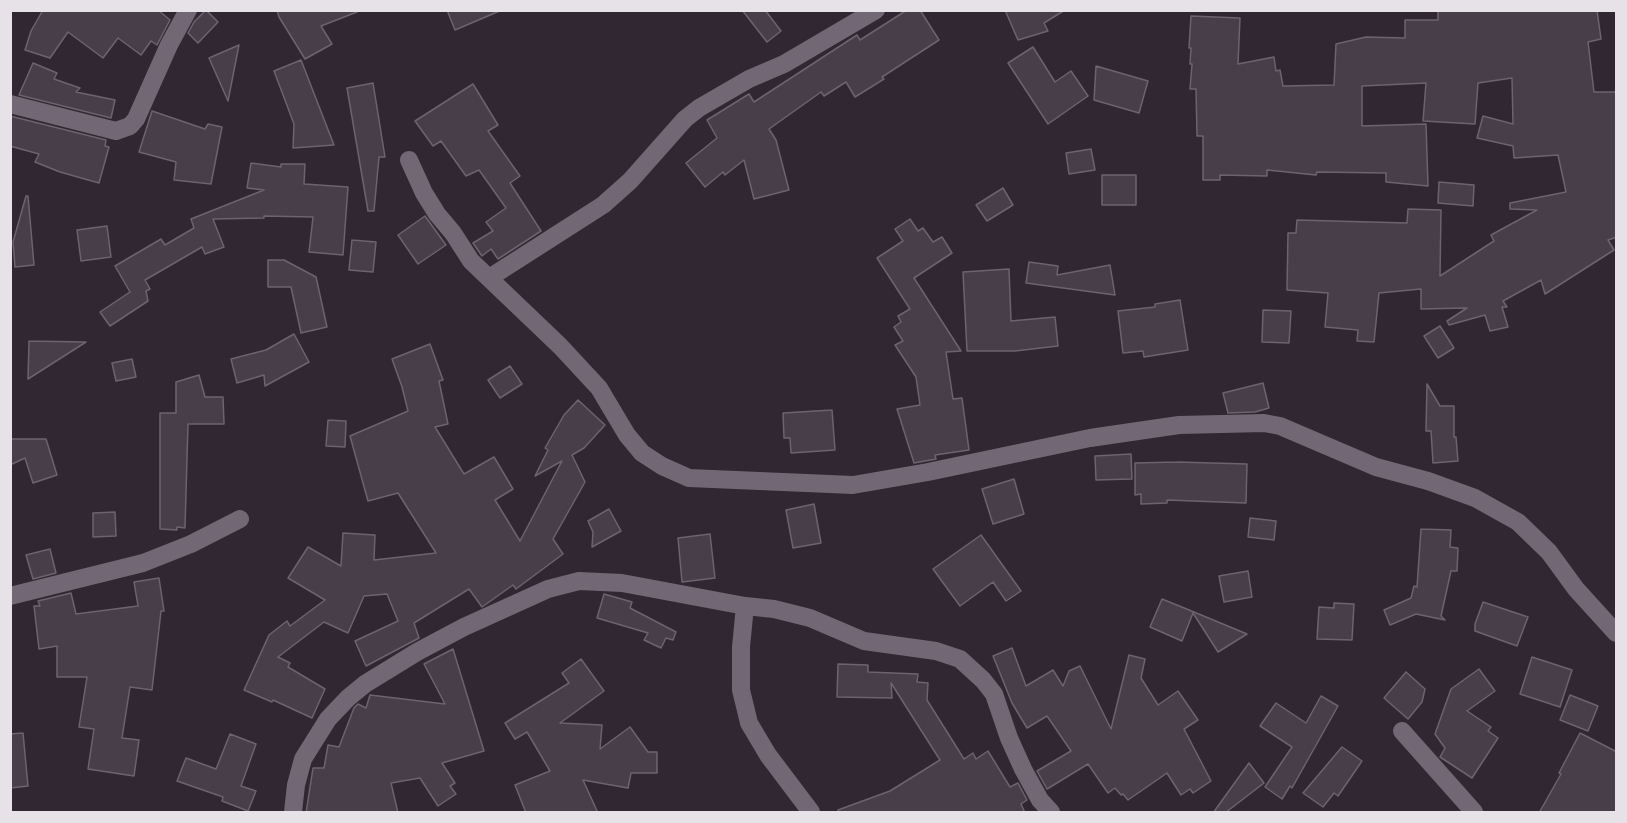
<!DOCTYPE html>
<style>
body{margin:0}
#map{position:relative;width:1627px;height:823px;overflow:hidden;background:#302732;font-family:"PT Sans",sans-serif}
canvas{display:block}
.frame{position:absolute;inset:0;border:12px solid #e7e1e8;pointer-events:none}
</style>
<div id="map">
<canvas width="1627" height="823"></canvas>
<div class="frame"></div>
</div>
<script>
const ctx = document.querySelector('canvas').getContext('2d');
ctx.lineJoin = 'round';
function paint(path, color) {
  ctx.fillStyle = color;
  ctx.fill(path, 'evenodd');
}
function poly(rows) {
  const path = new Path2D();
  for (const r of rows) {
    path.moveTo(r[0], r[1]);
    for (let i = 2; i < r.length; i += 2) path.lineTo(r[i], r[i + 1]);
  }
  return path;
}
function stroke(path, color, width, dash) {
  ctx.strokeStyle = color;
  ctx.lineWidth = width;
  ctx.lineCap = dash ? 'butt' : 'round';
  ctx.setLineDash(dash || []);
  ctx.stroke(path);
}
const building = poly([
 [43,10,158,10,170,20,157,45,151,41,141,55,118,38,103,58,68,32,50,58,25,50,31,31,43,10],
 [206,10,218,22,198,43,188,33,194,22,206,10],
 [277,10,357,10,357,12,321,26,332,44,305,59,279,17,277,10],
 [447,10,502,10,455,30,447,10],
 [742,10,765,10,781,31,767,42,742,10],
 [907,10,920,10,939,40,882,77,884,79,855,97,846,82,824,96,821,92,769,129,776,140,789,190,754,199,744,160,725,175,723,172,705,187,686,163,717,138,707,120,749,94,754,102,857,35,860,40,907,10],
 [1005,10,1065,10,1044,23,1048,31,1018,40,1005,10],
 [1438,10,1597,10,1601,39,1588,42,1594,92,1617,92,1617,237,1608,240,1614,250,1545,294,1541,280,1503,301,1507,307,1502,307,1508,327,1490,331,1485,315,1449,325,1447,321,1467,308,1421,309,1421,289,1379,293,1374,342,1357,341,1358,330,1325,327,1328,293,1287,290,1288,233,1296,233,1297,220,1407,223,1408,209,1441,210,1440,276,1494,241,1491,235,1537,210,1510,209,1510,203,1566,192,1558,155,1514,158,1513,146,1477,138,1483,116,1513,124,1512,78,1478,83,1475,124,1423,121,1426,83,1362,86,1362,126,1426,124,1428,186,1386,182,1386,173,1317,172,1316,175,1267,170,1267,176,1220,175,1220,180,1203,180,1203,136,1197,136,1196,89,1190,89,1192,64,1190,64,1191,48,1189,48,1191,16,1240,18,1238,64,1274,57,1276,71,1280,70,1283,86,1334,85,1336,44,1366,37,1405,38,1405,20,1438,20,1438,10],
 [239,45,228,101,209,58,239,45],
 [1033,47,1055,82,1071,71,1088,96,1048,124,1008,63,1033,47],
 [301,60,334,145,293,148,294,124,274,71,301,60],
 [33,63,57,73,54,79,80,88,76,92,115,100,111,118,19,95,33,63],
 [1096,66,1148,81,1139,113,1094,100,1096,66],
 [373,83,385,157,379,157,374,211,368,211,347,88,373,83],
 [473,84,498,125,488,131,520,176,510,183,541,231,498,259,491,249,482,256,473,243,493,231,486,222,506,208,479,170,466,176,441,141,433,146,415,121,473,84],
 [152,111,205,129,208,124,222,127,211,184,174,180,176,162,139,152,152,111],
 [10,116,106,140,105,146,109,147,99,183,60,172,35,162,39,154,10,146,10,116],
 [1091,149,1095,170,1069,174,1066,153,1091,149],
 [251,163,281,167,281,164,305,164,304,184,348,187,343,255,309,252,313,217,264,216,264,218,213,219,224,247,205,254,202,247,145,280,150,289,146,291,148,301,110,326,100,312,130,292,115,266,161,239,165,245,194,228,191,219,264,190,247,188,251,163],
 [1102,175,1136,175,1136,205,1102,205,1102,175],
 [1439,182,1474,185,1473,206,1438,203,1439,182],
 [1003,188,1013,205,987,221,976,205,1003,188],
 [26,196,28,196,34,265,15,267,13,242,26,196],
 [425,216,446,245,418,264,398,235,425,216],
 [910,219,918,231,923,228,933,242,942,237,952,253,914,278,961,351,946,352,953,399,962,398,969,450,935,455,936,459,914,463,897,409,920,405,916,377,895,345,903,341,894,327,901,322,898,316,910,309,877,258,903,241,895,229,910,219],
 [107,226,111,257,81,261,77,230,107,226],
 [352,240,376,242,373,272,349,270,352,240],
 [268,260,284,260,316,277,327,327,301,333,291,287,268,287,268,260],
 [1029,262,1058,266,1057,275,1110,265,1115,295,1026,283,1029,262],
 [1009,269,1011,321,1055,317,1058,346,1015,351,967,351,963,272,1009,269],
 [1180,300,1188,350,1144,357,1143,351,1123,353,1118,311,1155,307,1155,304,1180,300],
 [1263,310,1291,311,1289,343,1262,342,1263,310],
 [1440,326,1454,348,1438,358,1424,336,1440,326],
 [294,334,309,362,265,386,264,375,237,383,231,359,266,350,294,334],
 [29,341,86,342,28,379,29,341],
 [430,344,443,380,439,381,448,424,435,427,464,474,494,457,513,489,495,500,520,541,562,461,535,476,548,450,545,448,564,415,578,400,605,425,584,448,572,455,585,482,553,539,563,554,516,589,513,585,482,607,469,589,414,623,419,638,366,666,355,641,398,621,387,594,364,596,348,633,324,622,278,657,290,663,288,667,325,689,312,718,273,700,272,702,244,690,269,635,287,621,290,626,325,600,288,578,308,547,341,566,343,533,375,535,374,560,436,553,398,493,368,501,350,436,408,411,402,387,392,359,430,344],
 [132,359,136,377,116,381,112,363,132,359],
 [510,366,522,384,500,398,488,380,510,366],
 [199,375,205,397,223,397,224,424,188,424,185,528,177,527,177,530,160,529,160,413,176,413,176,382,199,375],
 [1263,383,1269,408,1255,412,1228,413,1223,393,1263,383],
 [1427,384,1440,406,1454,406,1454,437,1456,437,1458,461,1433,463,1431,431,1426,431,1427,384],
 [832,410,835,450,791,453,790,438,784,438,783,413,832,410],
 [328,420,346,421,345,447,326,446,328,420],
 [10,439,46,439,57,475,33,483,25,458,10,465,10,439],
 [1131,454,1132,479,1096,480,1095,456,1131,454],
 [1177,462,1247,464,1246,503,1167,500,1167,503,1141,504,1141,494,1135,495,1135,463,1177,462],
 [1014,479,1024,514,993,524,982,489,1014,479],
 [814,504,821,543,793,548,786,510,814,504],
 [609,509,621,531,592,547,593,532,588,521,609,509],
 [115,512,116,536,93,537,93,513,115,512],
 [1250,518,1276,521,1274,540,1248,537,1250,518],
 [1421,529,1451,530,1450,547,1458,548,1457,571,1451,571,1441,616,1445,620,1416,614,1390,625,1384,610,1411,598,1414,586,1417,587,1421,529],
 [710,534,715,578,682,582,678,538,710,534],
 [981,535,1021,591,1006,601,993,582,960,606,933,569,981,535],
 [50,549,56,573,33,579,26,555,50,549],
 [1248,571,1252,597,1224,602,1219,576,1248,571],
 [159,578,164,611,161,611,152,690,130,687,122,738,139,740,134,776,88,769,94,729,79,727,87,677,57,677,57,646,39,649,34,606,40,606,38,601,71,593,76,614,138,606,134,582,159,578],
 [604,594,632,602,630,608,676,632,673,640,666,638,661,648,644,640,648,633,597,618,604,594],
 [1162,599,1194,612,1247,634,1218,652,1193,613,1182,641,1150,627,1162,599],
 [1483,602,1528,617,1517,646,1475,631,1475,624,1483,602],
 [1334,603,1354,604,1352,640,1317,639,1319,607,1334,608,1334,603],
 [1012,648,1026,686,1053,670,1063,686,1069,671,1080,666,1111,729,1129,655,1145,659,1141,678,1158,705,1178,691,1198,720,1184,729,1211,781,1193,793,1190,789,1181,795,1167,773,1128,800,1123,794,1121,795,1115,788,1108,793,1088,764,1047,789,1037,771,1071,751,1047,716,1027,728,1012,703,993,656,1012,648],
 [453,649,484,751,442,763,455,783,450,786,456,794,438,806,420,778,391,783,398,813,306,813,313,768,324,768,328,745,339,747,354,708,358,704,366,708,370,695,445,704,424,664,453,649],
 [1532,657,1572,670,1560,707,1520,694,1532,657],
 [581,659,604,691,560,723,602,725,600,749,630,727,648,752,657,752,657,773,631,773,628,788,583,780,598,813,526,813,515,785,550,771,527,732,515,739,505,723,569,683,562,673,581,659],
 [838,664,868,665,868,672,918,674,917,682,928,683,927,700,964,759,973,753,976,759,988,751,1010,787,1018,783,1027,800,1021,804,1025,813,838,813,838,810,890,791,940,760,891,683,892,698,837,697,838,664],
 [1479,669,1495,691,1467,711,1491,727,1488,731,1498,738,1472,778,1440,757,1445,748,1435,734,1451,689,1479,669],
 [1406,672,1425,689,1422,702,1408,719,1384,698,1406,672],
 [1570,695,1598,706,1588,731,1560,720,1570,695],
 [1321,696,1338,706,1292,788,1290,786,1282,799,1265,787,1292,747,1260,726,1276,703,1306,723,1321,696],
 [23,733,28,786,10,788,10,734,23,733],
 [1580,733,1617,752,1617,813,1539,813,1561,774,1559,773,1580,733],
 [230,734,256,744,241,786,256,791,248,811,222,801,223,797,177,781,186,758,216,769,230,734],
 [1342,747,1362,761,1338,796,1334,793,1323,807,1303,793,1342,747],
 [1249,763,1264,783,1225,813,1213,813,1249,763]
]);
paint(building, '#483e4a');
stroke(building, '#6d636f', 1.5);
stroke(poly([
 [10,104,116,131,130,126,136,119,169,45,188,10],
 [409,160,424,193,437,214,453,233,471,261,560,346,599,388,627,435,642,453,662,466,689,478,853,485,928,472,1090,438,1179,425,1264,423,1280,426,1376,467,1428,481,1475,498,1518,522,1549,552,1576,589,1616,633],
 [489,278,603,205,630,181,685,119,699,108,749,79,784,64,876,10],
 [10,596,143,563,191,544,240,519],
 [745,606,741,647,741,690,749,723,768,755,811,812],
 [1402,731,1474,812],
 [293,812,296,785,303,759,328,719,348,698,365,684,417,652,464,627,548,589,579,581,622,583,745,606,774,609,810,618,864,641,936,651,960,659,983,680,994,694,1009,738,1023,769,1040,800,1051,812]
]), '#726875', 18);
</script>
